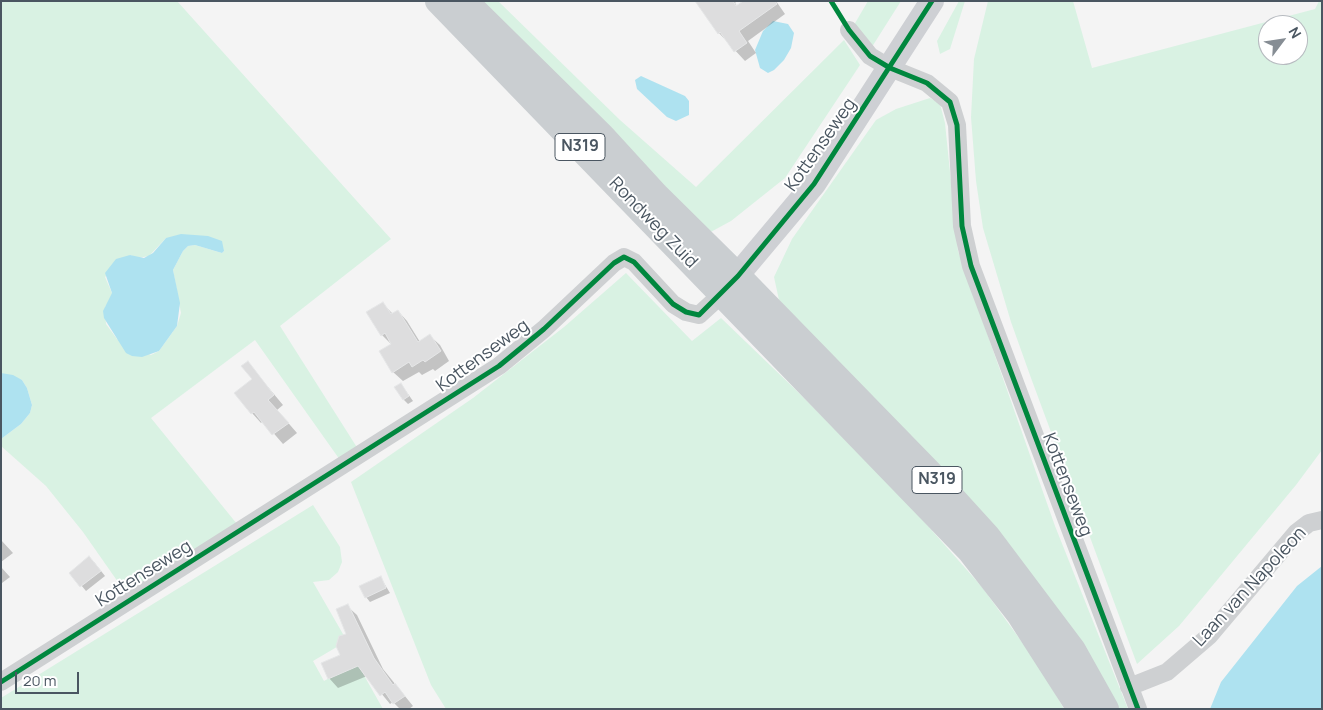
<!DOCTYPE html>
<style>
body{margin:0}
#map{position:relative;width:1323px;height:710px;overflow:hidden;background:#f4f4f4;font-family:Manrope,sans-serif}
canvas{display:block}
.frame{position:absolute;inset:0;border:2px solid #4a5661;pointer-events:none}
.north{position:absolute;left:1258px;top:15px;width:50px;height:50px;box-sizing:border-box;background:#fff;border:1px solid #b7bbc0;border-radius:50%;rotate:59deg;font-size:14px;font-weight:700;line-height:20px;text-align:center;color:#4a5661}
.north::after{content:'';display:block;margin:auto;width:18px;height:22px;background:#868d94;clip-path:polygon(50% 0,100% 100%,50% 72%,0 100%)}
.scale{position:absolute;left:15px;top:672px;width:64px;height:22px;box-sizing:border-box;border:2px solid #4a5661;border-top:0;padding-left:6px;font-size:15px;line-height:18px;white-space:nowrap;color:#4a5661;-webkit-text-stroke:4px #fff;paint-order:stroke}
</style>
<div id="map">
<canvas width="1323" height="710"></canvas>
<div class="frame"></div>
<div class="north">N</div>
<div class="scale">20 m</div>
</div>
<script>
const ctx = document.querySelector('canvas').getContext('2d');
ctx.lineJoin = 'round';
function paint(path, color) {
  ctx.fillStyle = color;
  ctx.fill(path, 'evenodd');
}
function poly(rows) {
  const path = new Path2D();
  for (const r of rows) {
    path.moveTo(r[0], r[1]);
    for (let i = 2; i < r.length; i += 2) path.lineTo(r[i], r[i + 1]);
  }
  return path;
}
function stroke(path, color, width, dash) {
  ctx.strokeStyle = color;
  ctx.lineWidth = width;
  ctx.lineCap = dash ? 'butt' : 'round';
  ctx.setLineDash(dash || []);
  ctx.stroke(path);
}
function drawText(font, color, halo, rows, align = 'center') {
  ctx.font = font + ' Manrope,sans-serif';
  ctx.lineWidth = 4;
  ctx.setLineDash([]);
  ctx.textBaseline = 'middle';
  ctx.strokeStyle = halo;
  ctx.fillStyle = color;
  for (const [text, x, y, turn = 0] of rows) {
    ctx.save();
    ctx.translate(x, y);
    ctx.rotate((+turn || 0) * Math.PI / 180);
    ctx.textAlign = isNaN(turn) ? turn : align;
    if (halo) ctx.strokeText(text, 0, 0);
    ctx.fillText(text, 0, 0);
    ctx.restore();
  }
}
paint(poly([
 [1,1,177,1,391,239,280,326,358,449,340,460,255,340,151,418,237,524,125,592,83,532,46,486,1,446,1,439,21,424,30,413,32,405,27,388,22,380,1,373],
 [166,238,224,251,222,253,195,245,188,246,183,251,173,270,181,313,177,326,159,351,151,355,117,339,106,324,105,307,112,297,112,293,105,277,130,255,138,258,149,256],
 [476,1,498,1,620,120,696,187,844,40,860,65,785,178,731,221,707,234],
 [868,1,901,1,870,50,851,30],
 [959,1,965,1,950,49,940,54,937,41],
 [988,1,1073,1,1092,68,1315,9,1319,1,1322,1,1322,450,1296,485,1179,626,1137,664,1031,378,1011,322,983,228,976,181,971,117,974,59],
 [1268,25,1298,25,1298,55,1268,55],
 [930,98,940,104,945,123,958,251,1055,526,1128,709,1114,709,779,300,774,277,792,239,876,120,896,109],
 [626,273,692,341,721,318,798,392,904,499,982,587,1040,667,1064,709,446,709,431,685,351,482,473,398,564,327],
 [313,505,340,547,342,562,338,572,329,580,313,582,347,641,313,661,324,681,357,663,383,709,1,709,1,698]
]), '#d9f2e3');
paint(poly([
 [773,21,788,24,794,33,791,48,784,60,774,70,768,73,760,68,755,50,763,31],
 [641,76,685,96,689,101,689,115,676,121,667,117,637,89,635,80],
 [181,234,208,236,222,241,224,251,222,253,195,245,188,246,183,251,173,270,180,303,177,326,159,351,142,357,132,356,126,353,104,318,103,311,112,293,105,273,116,259,130,255,144,258,153,253,166,238],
 [1,373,13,375,22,380,27,388,32,405,30,413,21,424,1,439],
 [1322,566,1322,709,1210,709,1221,682,1297,586]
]), '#aee2f0');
paint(poly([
 [696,1,737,1,735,3,738,7,746,1,776,1,785,14,748,41,756,53,745,61,719,33],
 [383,304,393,314,398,311,407,321,420,342,430,336,440,345,449,361,435,371,433,369,422,375,419,372,403,381,393,372,392,345,382,335],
 [248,363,283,405,277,410,297,433,283,444,263,421,261,423,252,413,253,380],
 [401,384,413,401,408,404,404,400],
 [1,540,13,553,1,562],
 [94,562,105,576,86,591,71,573],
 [1,567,10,577,2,583,1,583],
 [381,578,390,593,370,602,366,597],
 [347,606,357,615,383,669,413,706,409,709,400,709,393,702,390,704,367,676,338,688,329,678,342,656,347,634]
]), '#0003');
const building = poly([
 [695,1,733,1,736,6,743,1,775,1,777,4,739,31,747,43,734,52,720,32,718,34,695,1],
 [383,302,391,314,398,310,418,342,430,334,441,351,425,362,423,360,412,367,409,362,392,373,379,351,391,344,385,333,381,336,366,312,383,302],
 [248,361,274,395,268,400,289,423,272,435,254,412,251,414,234,393,252,379,241,366,248,361],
 [401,383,409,396,403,400,394,387,401,383],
 [89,556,101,571,80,587,69,573,89,556],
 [381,576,386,588,365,598,359,586,381,576],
 [348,604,374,658,393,685,395,683,405,696,393,704,385,692,380,696,358,666,328,679,321,663,340,655,336,646,339,636,346,634,336,609,348,604]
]);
paint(building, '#ddddde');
stroke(building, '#e5e6e7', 1);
stroke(poly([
 [849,30,870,56,890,68,927,83,950,102,957,125,962,226,971,266,1138,709],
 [1,682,499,366,544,329,614,263,624,257,634,262,673,304,686,312,699,315,722,294],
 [1129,687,1167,672,1209,636,1296,533,1309,523,1322,520]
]), '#ced0d2', 18);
stroke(poly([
 [725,290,814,184,932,1]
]), '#ced0d4', 24);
stroke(poly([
 [438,1,970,551,1019,614,1080,709],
 [465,1,602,136,656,195,738,276,928,471,988,537,1073,650,1106,709]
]), '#caced1', 26);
stroke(poly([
 [831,1,849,30,870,56,890,68,927,83,950,102,957,125,962,226,971,266,1138,709],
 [1,682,499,366,544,329,614,263,624,257,634,262,673,304,686,312,699,315,738,276,814,184,932,1]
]), '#00873e', 5);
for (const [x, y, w] of [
 [580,147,50],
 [937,480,50]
]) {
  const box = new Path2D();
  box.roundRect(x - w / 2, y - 13.5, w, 27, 4);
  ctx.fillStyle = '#fff';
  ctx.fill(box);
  stroke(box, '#4a5661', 1);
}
drawText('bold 16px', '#4a5661', null, [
 ["N319",580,147],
 ["N319",937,480]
]);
drawText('18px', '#4a5661', '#fff', [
 ["Kottenseweg",821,145,-55],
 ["Rondweg Zuid",653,223,46],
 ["Kottenseweg",483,356,-36],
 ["Kottenseweg",1067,485,69],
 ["Kottenseweg",144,574,-32],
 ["Laan van Napoleon",1250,587,-47]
]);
</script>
